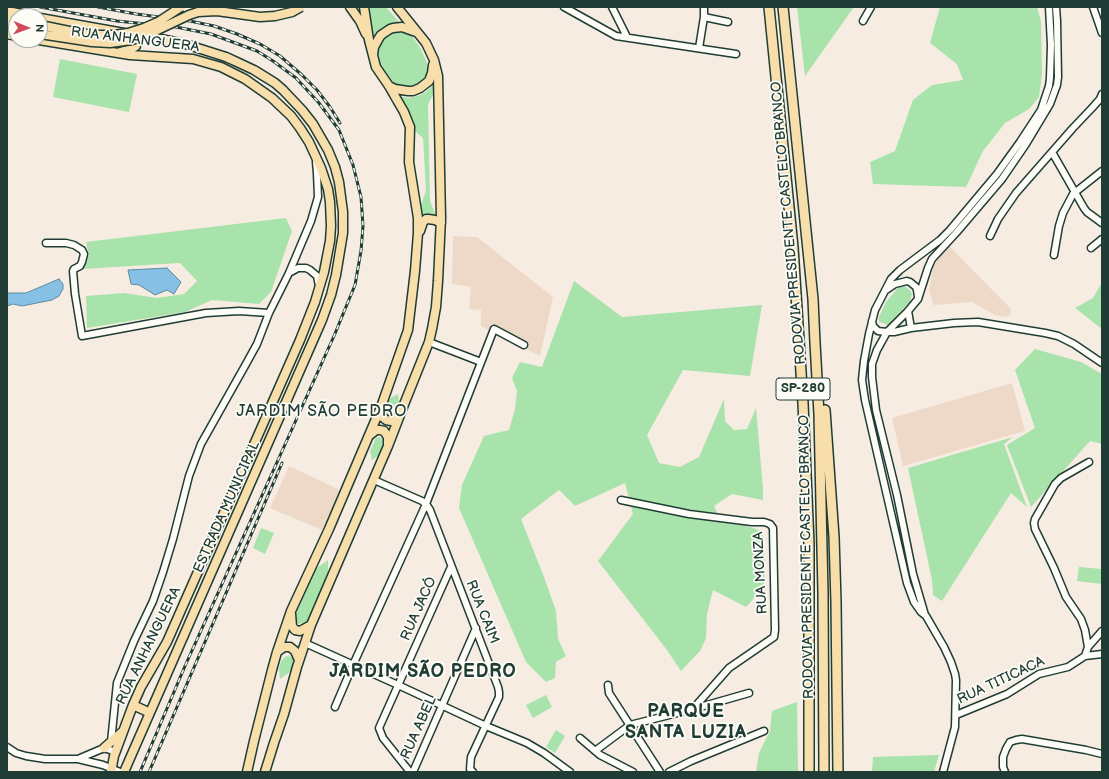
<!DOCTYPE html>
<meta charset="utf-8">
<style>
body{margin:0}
#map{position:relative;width:1109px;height:779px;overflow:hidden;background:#f6ece2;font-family:"Balsamiq Sans",sans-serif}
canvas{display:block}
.frame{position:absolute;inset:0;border:8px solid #1f3d34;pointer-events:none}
.north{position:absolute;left:8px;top:8px;width:40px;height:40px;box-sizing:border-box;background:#fdfcf7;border:1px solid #a4b0a9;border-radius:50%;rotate:91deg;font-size:11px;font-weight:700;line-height:16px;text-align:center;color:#1f3d34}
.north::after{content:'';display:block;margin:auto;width:14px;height:18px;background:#d1495b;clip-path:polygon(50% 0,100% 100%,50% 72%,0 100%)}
</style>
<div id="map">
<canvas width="1109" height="779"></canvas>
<div class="frame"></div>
<div class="north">N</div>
</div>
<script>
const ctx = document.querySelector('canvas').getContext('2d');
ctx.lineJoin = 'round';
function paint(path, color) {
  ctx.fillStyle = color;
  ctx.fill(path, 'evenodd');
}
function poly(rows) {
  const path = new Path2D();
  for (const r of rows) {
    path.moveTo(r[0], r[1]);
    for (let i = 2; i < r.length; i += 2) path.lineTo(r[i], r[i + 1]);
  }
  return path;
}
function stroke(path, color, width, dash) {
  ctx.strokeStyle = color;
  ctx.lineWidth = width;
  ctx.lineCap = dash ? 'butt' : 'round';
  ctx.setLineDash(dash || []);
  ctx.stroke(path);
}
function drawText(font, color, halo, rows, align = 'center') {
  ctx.font = font + ' "Balsamiq Sans",sans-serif';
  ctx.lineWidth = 3.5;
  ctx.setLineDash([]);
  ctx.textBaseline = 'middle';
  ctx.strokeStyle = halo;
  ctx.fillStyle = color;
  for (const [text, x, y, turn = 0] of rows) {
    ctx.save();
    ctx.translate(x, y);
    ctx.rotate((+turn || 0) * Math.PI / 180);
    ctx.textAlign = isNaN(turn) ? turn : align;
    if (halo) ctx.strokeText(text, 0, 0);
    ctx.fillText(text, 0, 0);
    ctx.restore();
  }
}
paint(poly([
 [453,236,477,237,553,297,540,356,481,326,481,310,469,309,471,287,452,284],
 [949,246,1011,309,1010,315,1006,317,995,315,972,302,934,305,929,291,933,268,939,257],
 [1012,383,1025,431,903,466,892,418],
 [289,466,340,490,322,530,270,508]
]), '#eed9c8');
paint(poly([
 [369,7,386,7,399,22,388,24,379,30,373,37],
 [797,7,854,7,805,76],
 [940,7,1037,7,1041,21,1042,74,1039,97,1029,109,1005,123,983,151,966,187,873,184,870,162,895,151,913,100,932,85,963,80,957,64,930,43],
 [407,30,420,47,427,63,428,72,423,80,418,85,411,87,395,85,381,64,378,53,379,44,383,37,393,31],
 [60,59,137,74,129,112,53,97],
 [433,85,433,95,428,104,430,201,436,216,435,217,428,215,422,218,421,205,426,191,423,138,417,133,413,127,411,115,399,96,408,98,418,96,426,92],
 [286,218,292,231,271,292,259,304,212,300,185,312,87,328,86,296,124,293,157,298,184,294,197,281,180,263,83,269,89,255,86,242],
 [574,281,622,317,762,305,750,376,683,370,647,435,659,463,680,467,699,457,724,399,725,421,734,430,747,429,756,408,763,489,763,500,732,494,714,506,719,517,762,531,765,558,764,587,746,607,713,590,707,614,706,638,700,651,681,671,667,650,598,561,633,514,625,483,575,506,559,490,521,519,544,577,556,611,558,639,566,656,556,662,555,678,546,682,526,662,459,508,462,485,484,436,509,430,515,409,517,391,512,378,520,362,542,367],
 [1101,284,1102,284,1102,329,1075,308,1093,298],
 [904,286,910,290,912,294,910,301,888,325,879,322,879,317,886,302,899,287],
 [1035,349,1081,362,1102,374,1102,444,1090,441,1031,507,1007,445,1035,428,1015,370],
 [398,394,399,404,395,414,391,419,387,419,384,412,387,402,392,397],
 [379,437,382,439,383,447,378,456,372,460,370,451,376,438],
 [1013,437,1004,444,1027,507,1011,493,942,601,933,595,932,580,908,468],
 [261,528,274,533,265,554,253,548],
 [328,560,328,574,307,622,298,624,295,615,314,570],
 [1079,567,1102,569,1102,584,1077,581],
 [286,656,293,657,293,663,291,671,280,679,279,669,281,661],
 [546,695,552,707,533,718,526,705],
 [797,702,798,772,756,772,759,753,770,731,772,711],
 [556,730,565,736,555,753,546,747],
 [939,755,934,772,872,772,873,757]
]), '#a7e3aa');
const water = poly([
 [167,268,181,282,174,294,167,290,155,295,139,285,131,284,128,270,167,268],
 [59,279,63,284,63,289,59,296,52,300,22,306,13,304,7,306,7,293,26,293,59,279]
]);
paint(water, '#87c0e5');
stroke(water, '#5d8c9e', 1);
const minor = poly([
 [564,7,616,36,736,54],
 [612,7,627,37],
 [1093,7,1102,33],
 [704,17,728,22],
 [863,21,871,7],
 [699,48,704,17,704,7],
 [1052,152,1084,208,1087,212,1102,223],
 [990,236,998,219,1016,193,1073,128,1092,108,1100,99,1102,94],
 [46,243,66,243,74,245,82,250,84,254,82,262,80,266,74,269,73,271,75,294,82,336,206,313,239,311,269,313],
 [1091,248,1102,239],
 [1054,255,1059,226,1063,213,1073,194,1102,171],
 [289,273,298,268,306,268,310,270,317,276,319,286],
 [886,290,895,284,907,281,910,282,916,287,917,290,918,297],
 [908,311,911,328],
 [872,321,873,326,878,331,887,332,894,332,911,328,954,323,978,322,1045,333,1058,336,1074,344,1102,363],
 [429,342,481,362],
 [374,480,422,501,426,504,430,510,498,687,499,692,499,697,471,757,470,769,473,772],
 [621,500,689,514,752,522,764,522,770,524,773,528,775,630,774,637,729,668,692,710],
 [925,615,913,574,897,495,876,410,872,377,872,364,877,350,887,332,908,311,918,299,928,268,932,259,956,233,1002,179,1026,144,1050,104,1057,85,1058,77,1057,21,1056,7],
 [305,643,398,685,486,726,527,743,544,753,570,772],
 [1088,647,1102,631],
 [1085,656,1088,647,1085,630,1081,619,1066,597,1054,568,1035,529,1034,523,1035,519,1055,484,1061,478,1089,462],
 [608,685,609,693,660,772],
 [335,707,353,665,426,504,494,329,524,345],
 [956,715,1007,694,1039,674,1068,667,1085,656,1102,654],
 [580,738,600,755,633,772],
 [111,742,117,683,134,641,153,601,163,572,173,539,189,476,201,444,246,364,257,344,269,313,289,273,311,221,318,197,317,173,316,162],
 [7,747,16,753,26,756,45,759,78,759,103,765,120,772],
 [595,751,630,725,693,709,749,693],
 [78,759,104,748,116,752],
 [410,772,383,738,379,728,451,567],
 [413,772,476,628],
 [669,772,691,761,764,731],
 [943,772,955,727,956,680,955,674,951,662,944,647,926,616,921,612,914,602,907,583,865,400,862,380,864,361,869,334,875,310,891,279,900,270,940,240,950,230,997,174,1020,142,1041,110,1049,86,1050,78,1051,45,1049,7],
 [1005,772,1003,767,1003,757,1006,749,1010,742,1016,740,1022,739,1086,750,1102,754]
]);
const major = poly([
 [350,7,360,21,366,34],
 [7,11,32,16],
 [40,18,124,33],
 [7,19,16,21],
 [7,27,16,29],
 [7,34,16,36],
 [39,40,130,55,193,59,221,67,245,79,272,98,291,116,300,128,309,142,321,168,328,189,330,202,331,226,330,241,324,272,315,302,300,340,167,642,141,687,133,705,114,756,111,772],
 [120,52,131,49,136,46,136,41,132,35],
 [373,55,374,47,379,38,381,35,390,29,393,28,402,27,416,32],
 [389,86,395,89,408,91,413,91,420,88,429,81,432,73,433,65],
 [420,231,423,222,426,219,428,219,435,220,441,223],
 [381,408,381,416,386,420,391,421,399,417],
 [370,435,376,430,380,430,384,431,388,437,388,446],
 [291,614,292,626,295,630,300,631,311,625],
 [277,652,284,647,290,647,295,651,299,660],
 [133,705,146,711],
 [104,748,122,732],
 [124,772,322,320,331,295,336,275,343,233,343,212,339,182,335,167,328,150,313,124,302,110,283,90,275,83,254,70,237,62,226,57,185,44,162,39,140,36],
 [247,772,254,741,272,670,277,652,291,611,329,529,381,407,408,330,415,271,418,233,418,218,409,162,410,127,404,112,389,86,376,67,369,40,364,7],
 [265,772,274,743,284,714,297,667,311,625,388,446,405,402,429,342,432,329,436,307,438,281,441,218,438,76,434,60,426,43,397,7]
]);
const highway = poly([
 [769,7,793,247,803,403,809,543,809,772],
 [783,7,813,299,815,343,819,414,823,593,824,772],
 [825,410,834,537,836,602,838,772]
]);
stroke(minor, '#1f3d34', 9);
stroke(major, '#1f3d34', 11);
stroke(highway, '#1f3d34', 12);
stroke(minor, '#fdfcf7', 6);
stroke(major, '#f8deab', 8);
stroke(highway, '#f8deab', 9);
const rail = poly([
 [40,7,117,21,176,27,211,34,257,51,273,61,296,78,319,103,339,130,353,165,361,197,363,226,361,251,355,285,334,336,185,666,140,772],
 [98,7,136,14,190,21,214,26,237,34,260,44,280,56,302,75,317,90,330,107,340,123],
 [149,772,282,463]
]);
stroke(rail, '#1f3d34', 3);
stroke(rail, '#fdfcf7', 1.5, [4.5]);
const majorBridge = poly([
 [40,25,79,33,94,35,114,35,128,33,144,28,158,22,181,7],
 [40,34,92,42,110,43,132,40,147,35,189,15,198,12,217,11,260,17,275,16,292,12,301,7]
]);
stroke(majorBridge, '#1f3d34', 11, []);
stroke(majorBridge, '#f8deab', 8);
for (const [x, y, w] of [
 [803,389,54]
]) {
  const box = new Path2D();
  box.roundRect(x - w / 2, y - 11, w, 22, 3);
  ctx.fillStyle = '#fdfcf7';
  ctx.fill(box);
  stroke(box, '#1f3d34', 1);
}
drawText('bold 13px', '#1f3d34', null, [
 ["SP-280",803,389]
]);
drawText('14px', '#1f3d34', '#fdfcf7', [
 ["RUA ANHANGUERA",135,40,7],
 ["RODOVIA PRESIDENTE CASTELO BRANCO",789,223,-95],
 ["ESTRADA MUNICIPAL",227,507,-66],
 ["RODOVIA PRESIDENTE CASTELO BRANCO",807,557,-91],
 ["RUA MONZA",761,573,-93],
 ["RUA JACÓ",419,609,-66],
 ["RUA CAIM",482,612,68],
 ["RUA ANHANGUERA",149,646,-64],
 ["RUA TITICACA",1001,681,-25],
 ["RUA ABEL",419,728,-66]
]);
ctx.letterSpacing = '1px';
drawText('16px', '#1f3d34', '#fdfcf7', [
 ["JARDIM SÃO PEDRO",322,412]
]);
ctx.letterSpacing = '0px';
ctx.letterSpacing = '1px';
drawText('bold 18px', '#1f3d34', '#fdfcf7', [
 ["JARDIM SÃO PEDRO",423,672],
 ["PARQUE",686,712],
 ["SANTA LUZIA",686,733]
]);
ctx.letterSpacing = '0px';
</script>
